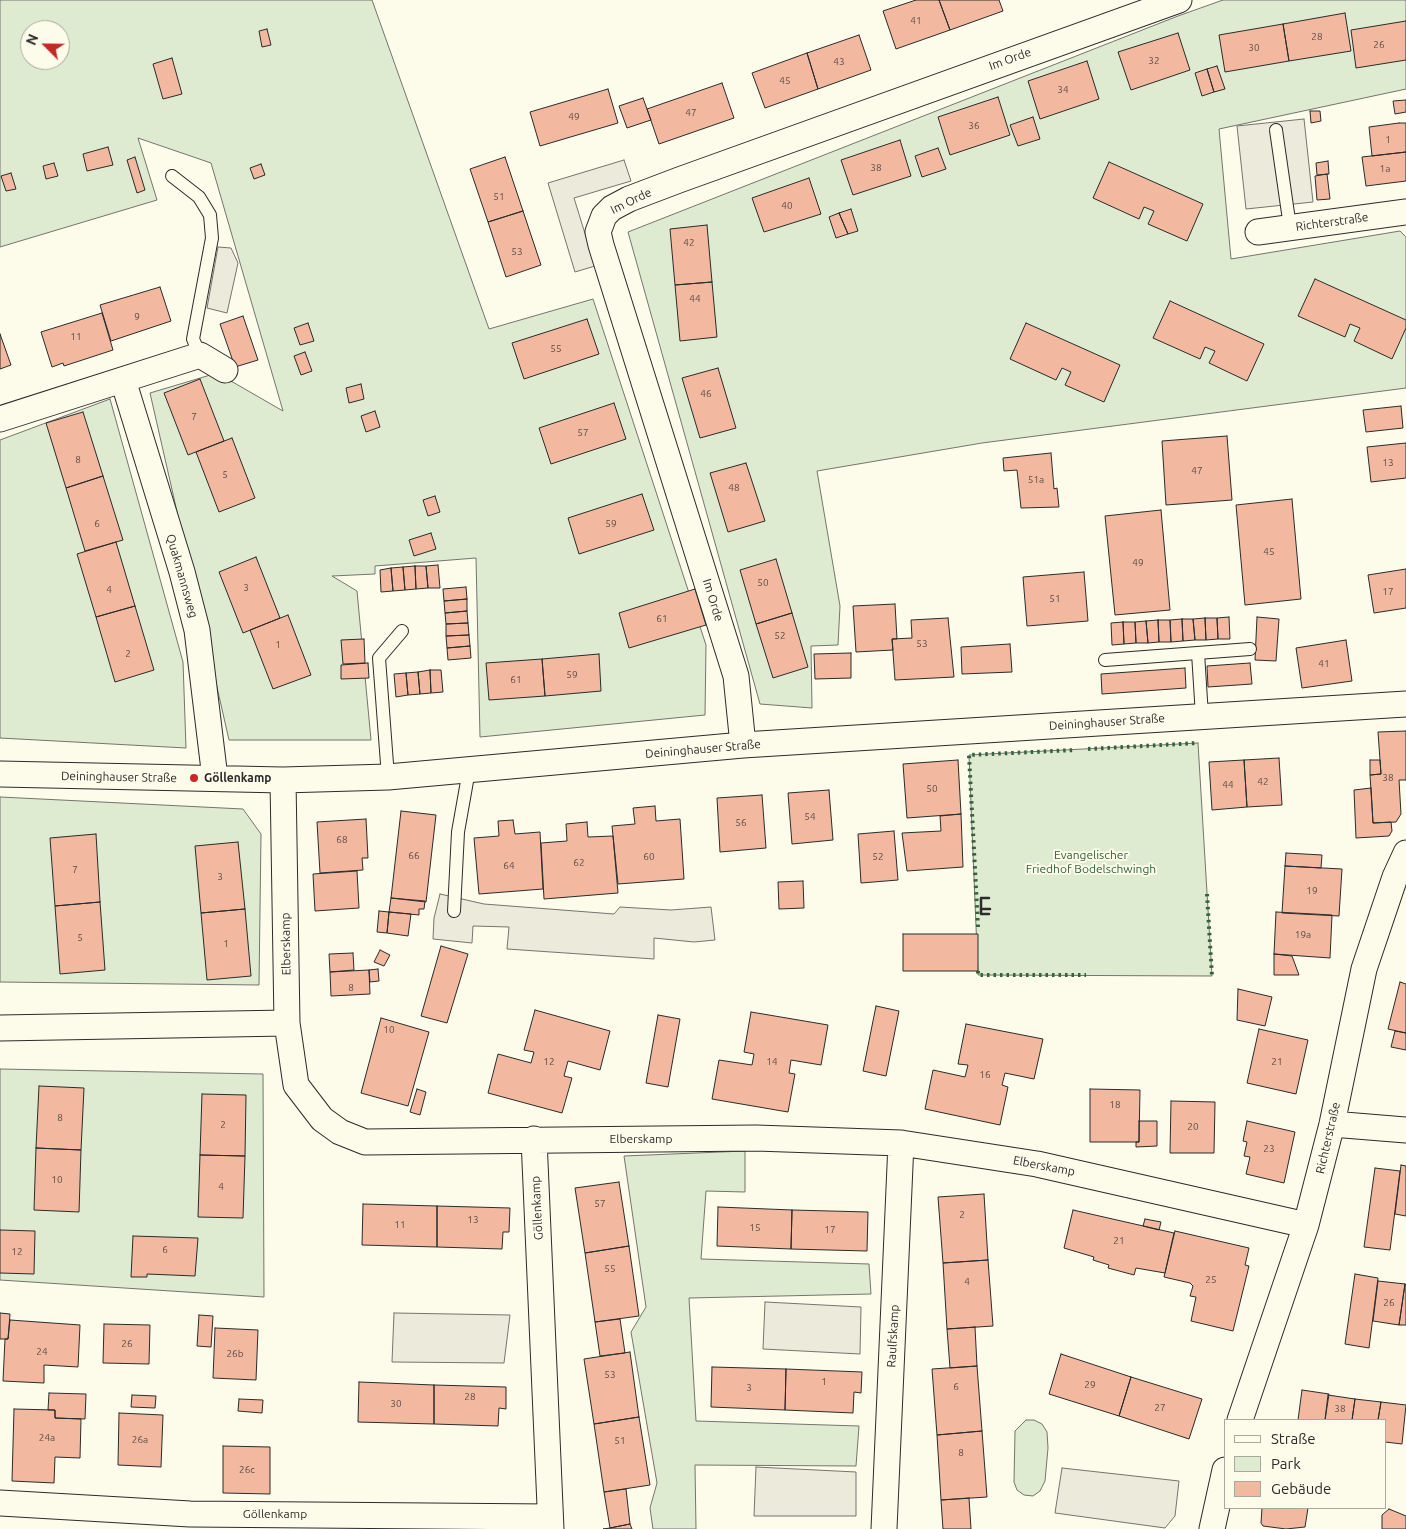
<!DOCTYPE html>
<meta charset="utf-8">
<style>
body{margin:0}
#map{position:relative;width:1406px;height:1529px;overflow:hidden;background:#fdfbea;font-family:Ubuntu,sans-serif}
canvas{display:block}
.legend{position:absolute;left:1224px;top:1419px;width:162px;height:90px;box-sizing:border-box;background:#fdfbea;border:1px solid #a9a89e;margin:0;padding:6px 9px;list-style:none;font-size:15px;color:#2b2b2b}
.legend li{display:flex;align-items:center;gap:10px;height:25px}
.legend b{width:25px;border:1px solid #a9a89e}
.north{position:absolute;left:20px;top:20px;width:50px;height:50px;box-sizing:border-box;background:#fdfbea;border:1px solid #a9a89e;border-radius:50%;rotate:293deg;font-size:14px;font-weight:700;line-height:20px;text-align:center;color:#2b2b2b}
.north::after{content:'';display:block;margin:auto;width:18px;height:22px;background:#c62828;clip-path:polygon(50% 0,100% 100%,50% 72%,0 100%)}
</style>
<div id="map">
<canvas width="1406" height="1529"></canvas>
<ul class="legend">
<li><b style="height:6px;background:#fdfbea"></b>Straße</li>
<li><b style="height:14px;background:#deebd1"></b>Park</li>
<li><b style="height:14px;background:#f2b8a0"></b>Gebäude</li>
</ul>
<div class="north">N</div>
</div>
<script>
const ctx = document.querySelector('canvas').getContext('2d');
ctx.lineJoin = 'round';
function paint(path, color) {
  ctx.fillStyle = color;
  ctx.fill(path, 'evenodd');
}
function poly(rows) {
  const path = new Path2D();
  for (const r of rows) {
    path.moveTo(r[0], r[1]);
    for (let i = 2; i < r.length; i += 2) path.lineTo(r[i], r[i + 1]);
  }
  return path;
}
function stroke(path, color, width, dash) {
  ctx.strokeStyle = color;
  ctx.lineWidth = width;
  ctx.lineCap = dash ? 'butt' : 'round';
  ctx.setLineDash(dash || []);
  ctx.stroke(path);
}
function drawText(font, color, halo, rows, align = 'center') {
  ctx.font = font + ' Ubuntu,sans-serif';
  ctx.lineWidth = 4;
  ctx.setLineDash([]);
  ctx.textBaseline = 'middle';
  ctx.strokeStyle = halo;
  ctx.fillStyle = color;
  for (const [text, x, y, turn = 0] of rows) {
    ctx.save();
    ctx.translate(x, y);
    ctx.rotate((+turn || 0) * Math.PI / 180);
    ctx.textAlign = isNaN(turn) ? turn : align;
    if (halo) ctx.strokeText(text, 0, 0);
    ctx.fillText(text, 0, 0);
    ctx.restore();
  }
}
const green = poly([
 [0,0,372,0,489,329,593,299,706,645,705,715,480,737,476,558,375,566,375,574,332,576,357,591,371,740,229,740,150,393,217,373,283,411,211,163,138,138,157,200,0,247,0,0],
 [30,30,60,30,60,60,30,60,30,30],
 [1223,0,1406,0,1406,89,1219,129,1231,259,1400,231,1406,237,1406,388,982,443,817,471,840,606,838,645,811,646,812,708,760,704,628,232,1178,16,1223,0],
 [110,399,183,662,186,748,0,738,0,440,110,399],
 [1198,743,1212,976,978,975,969,755,1198,743],
 [0,797,243,809,261,834,259,985,0,982,0,797],
 [0,1069,263,1074,264,1297,0,1280,0,1069],
 [745,1151,745,1192,706,1191,701,1259,869,1264,871,1294,689,1298,696,1421,859,1426,856,1466,695,1465,696,1529,653,1529,650,1508,657,1483,631,1332,646,1307,624,1156,745,1151],
 [1026,1420,1034,1420,1042,1424,1047,1432,1048,1448,1045,1481,1040,1491,1033,1496,1024,1495,1017,1490,1014,1482,1015,1431,1026,1420]
]);
paint(green, '#deebd1');
stroke(green, '#74746e', 1);
const parking = poly([
 [1304,119,1313,202,1246,209,1237,126,1304,119],
 [624,160,631,181,574,198,595,266,575,272,548,183,624,160],
 [218,247,231,248,238,263,227,313,207,308,218,247],
 [440,894,484,904,614,914,620,907,671,910,711,907,715,940,694,942,654,938,654,959,507,949,509,927,473,926,472,943,433,939,434,918,440,894],
 [765,1302,861,1307,860,1354,763,1349,765,1302],
 [394,1313,510,1315,504,1363,392,1362,394,1313],
 [756,1467,856,1472,856,1516,754,1516,756,1467],
 [1062,1468,1179,1481,1175,1516,1165,1528,1055,1513,1062,1468]
]);
paint(parking, '#eceadb');
stroke(parking, '#74746e', 1);
const building = poly([
 [916,0,939,0,950,30,896,49,883,11,916,0],
 [939,0,999,0,1003,11,950,30,939,0],
 [1345,13,1351,51,1289,61,1283,24,1345,13],
 [1406,21,1406,60,1356,68,1351,30,1406,21],
 [1283,24,1289,61,1225,72,1219,35,1283,24],
 [267,29,271,45,262,47,259,31,267,29],
 [1178,33,1190,70,1131,90,1118,52,1178,33],
 [859,35,871,70,818,89,807,53,859,35],
 [807,53,818,89,765,108,752,73,807,53],
 [172,58,182,94,163,99,153,64,172,58],
 [1087,61,1099,99,1040,119,1028,81,1087,61],
 [1217,66,1225,89,1214,92,1207,69,1217,66],
 [1207,69,1214,92,1202,96,1195,73,1207,69],
 [722,83,734,118,659,144,647,109,722,83],
 [608,89,618,123,540,146,530,112,608,89],
 [998,97,1010,135,950,155,938,117,998,97],
 [643,98,651,120,627,128,619,106,643,98],
 [1406,100,1406,112,1395,114,1393,101,1406,100],
 [1310,111,1320,111,1321,121,1311,123,1310,111],
 [1033,117,1040,139,1018,146,1010,125,1033,117],
 [1399,123,1406,123,1406,152,1372,156,1369,127,1399,123],
 [900,140,911,176,853,195,841,160,900,140],
 [108,147,113,165,87,171,83,154,108,147],
 [938,148,946,169,922,177,915,156,938,148],
 [1406,152,1406,181,1366,186,1362,157,1406,152],
 [135,157,145,190,137,193,127,160,135,157],
 [505,157,523,211,488,222,470,169,505,157],
 [1328,161,1329,174,1317,175,1316,163,1328,161],
 [1109,162,1203,204,1187,241,1148,224,1154,211,1144,207,1139,219,1093,198,1109,162],
 [54,163,58,176,46,179,43,166,54,163],
 [261,164,265,175,254,179,250,168,261,164],
 [11,173,16,189,6,191,1,176,11,173],
 [1327,174,1330,199,1317,200,1315,176,1327,174],
 [809,178,821,214,764,232,752,198,809,178],
 [851,209,858,231,848,234,839,213,851,209],
 [523,211,541,265,506,277,488,222,523,211],
 [839,213,848,234,836,238,829,217,839,213],
 [707,225,712,282,675,285,670,229,707,225],
 [1315,279,1406,320,1406,328,1392,359,1354,341,1360,328,1350,324,1345,337,1298,316,1315,279],
 [712,282,717,337,680,341,675,285,712,282],
 [160,287,171,321,111,341,100,305,160,287],
 [1170,301,1264,344,1247,381,1209,363,1215,351,1205,347,1200,359,1153,338,1170,301],
 [102,313,113,350,64,366,63,363,52,367,41,332,102,313],
 [243,316,258,360,235,367,220,324,243,316],
 [587,319,599,354,524,379,512,343,587,319],
 [308,323,314,341,300,345,294,328,308,323],
 [1026,323,1120,365,1104,402,1065,385,1071,372,1062,368,1056,380,1010,359,1026,323],
 [0,334,11,365,0,369,0,334],
 [305,352,312,371,301,375,294,356,305,352],
 [718,368,736,428,700,438,682,378,718,368],
 [200,379,224,441,188,455,164,393,200,379],
 [361,384,364,399,349,403,346,388,361,384],
 [614,403,626,439,551,464,539,428,614,403],
 [1401,406,1403,428,1366,432,1363,410,1401,406],
 [375,411,380,427,366,432,361,416,375,411],
 [83,412,103,476,66,488,46,423,83,412],
 [1227,436,1232,500,1166,505,1162,441,1227,436],
 [232,438,255,498,219,512,196,452,232,438],
 [1406,443,1406,478,1371,482,1367,447,1406,443],
 [1051,453,1054,489,1057,488,1059,507,1021,508,1017,470,1004,471,1003,458,1051,453],
 [746,463,765,521,728,532,710,473,746,463],
 [103,476,123,540,85,551,66,488,103,476],
 [642,494,654,530,579,554,568,518,642,494],
 [435,496,440,512,428,516,423,500,435,496],
 [1292,499,1301,599,1245,605,1236,505,1292,499],
 [1161,510,1170,610,1115,615,1105,516,1161,510],
 [431,533,436,549,414,556,409,540,431,533],
 [116,542,135,606,96,617,77,554,116,542],
 [256,557,280,618,243,633,219,572,256,557],
 [776,559,792,613,756,624,740,570,776,559],
 [438,565,440,588,428,588,426,566,438,565],
 [415,566,416,589,405,590,403,567,415,566],
 [415,566,426,566,428,588,416,589,415,566],
 [403,567,405,590,393,591,391,568,403,567],
 [391,568,393,591,381,592,380,570,391,568],
 [1406,569,1406,608,1374,613,1368,575,1406,569],
 [1084,572,1088,621,1027,626,1023,577,1084,572],
 [466,587,467,599,444,601,443,589,466,587],
 [695,589,706,625,629,648,619,613,695,589],
 [467,599,467,611,445,613,444,601,467,599],
 [895,604,897,639,892,639,893,650,856,652,853,606,895,604],
 [135,606,154,670,115,682,96,617,135,606],
 [467,611,468,623,446,624,445,613,467,611],
 [792,613,808,667,773,678,756,624,792,613],
 [288,615,311,675,273,689,250,630,288,615],
 [1229,617,1230,639,1218,639,1217,618,1229,617],
 [1257,617,1279,619,1276,661,1255,660,1257,617],
 [948,618,954,677,895,680,892,639,912,638,911,620,948,618],
 [1205,618,1217,618,1218,639,1206,640,1205,618],
 [1205,618,1206,640,1195,640,1193,619,1205,618],
 [1182,619,1183,641,1171,642,1170,620,1182,619],
 [1182,619,1193,619,1195,640,1183,641,1182,619],
 [1158,620,1170,620,1171,642,1159,642,1158,620],
 [1158,620,1159,642,1148,643,1146,621,1158,620],
 [1146,621,1148,643,1136,643,1135,622,1146,621],
 [1123,622,1135,622,1136,643,1124,644,1123,622],
 [1123,622,1124,644,1112,645,1111,623,1123,622],
 [468,623,469,635,446,636,446,624,468,623],
 [469,635,470,646,447,648,446,636,469,635],
 [364,639,365,663,343,664,341,640,364,639],
 [1346,640,1352,681,1302,688,1296,648,1346,640],
 [1010,644,1012,672,962,674,961,647,1010,644],
 [470,646,471,658,448,660,447,648,470,646],
 [851,653,851,678,815,679,814,654,851,653],
 [599,654,601,691,545,696,542,659,599,654],
 [542,659,545,696,489,700,486,663,542,659],
 [368,663,369,678,341,679,341,665,368,663],
 [1250,663,1252,684,1208,687,1207,666,1250,663],
 [1185,668,1186,688,1102,694,1101,674,1185,668],
 [430,670,431,693,420,694,418,672,430,670],
 [430,670,441,670,443,692,431,693,430,670],
 [418,672,420,694,408,695,406,673,418,672],
 [406,673,408,695,396,697,394,674,406,673],
 [1406,731,1406,780,1399,780,1401,814,1396,822,1373,823,1370,775,1381,774,1378,732,1406,731],
 [1279,758,1282,805,1247,807,1244,760,1279,758],
 [958,760,961,814,907,818,903,764,958,760],
 [1244,760,1247,807,1212,810,1209,762,1244,760],
 [1370,760,1380,760,1381,774,1370,775,1370,760],
 [1371,788,1373,823,1391,822,1392,831,1389,836,1356,838,1354,790,1371,788],
 [829,790,833,840,792,844,788,793,829,790],
 [762,795,766,848,720,852,717,798,762,795],
 [655,806,656,821,680,819,684,879,618,884,612,826,635,824,633,808,655,806],
 [401,811,436,815,426,902,391,898,401,811],
 [961,814,963,867,907,871,902,833,941,831,940,816,961,814],
 [366,819,368,858,362,858,363,870,320,873,317,822,366,819],
 [513,820,515,834,540,832,543,889,479,894,474,838,499,836,498,821,513,820],
 [587,822,588,837,613,836,618,893,544,899,541,843,567,841,566,824,587,822],
 [894,831,898,880,861,883,858,834,894,831],
 [96,834,100,902,55,906,50,838,96,834],
 [238,842,245,909,201,913,195,846,238,842],
 [1286,853,1322,855,1321,868,1285,866,1286,853],
 [1285,866,1342,869,1339,916,1282,913,1285,866],
 [357,871,359,908,315,911,313,874,357,871],
 [803,881,804,908,779,909,778,882,803,881],
 [391,898,425,901,424,909,419,909,419,915,389,912,391,898],
 [100,902,105,970,60,974,55,906,100,902],
 [245,909,251,976,207,980,201,913,245,909],
 [379,911,389,912,387,933,377,932,379,911],
 [389,912,411,914,408,936,387,933,389,912],
 [1276,912,1332,915,1330,958,1274,954,1276,912],
 [903,934,978,934,978,971,903,971,903,934],
 [441,946,468,954,447,1023,421,1016,441,946],
 [380,950,390,955,384,966,374,962,380,950],
 [353,953,354,970,330,972,329,954,353,953],
 [1274,954,1292,956,1299,975,1274,975,1274,954],
 [378,969,379,981,370,982,369,970,378,969],
 [369,970,370,994,331,996,330,972,369,970],
 [1400,982,1406,984,1406,1033,1388,1029,1400,982],
 [1238,989,1272,997,1265,1026,1237,1020,1238,989],
 [876,1006,899,1011,886,1076,863,1071,876,1006],
 [535,1010,610,1031,600,1070,568,1061,564,1076,572,1078,562,1113,488,1093,498,1054,531,1063,534,1052,524,1050,535,1010],
 [751,1012,828,1025,821,1065,791,1060,789,1073,795,1074,788,1112,712,1099,719,1060,752,1065,754,1054,744,1052,751,1012],
 [658,1015,680,1019,668,1087,646,1083,658,1015],
 [381,1018,429,1032,408,1106,361,1093,381,1018],
 [966,1024,1043,1039,1034,1079,1005,1073,1002,1085,1008,1087,1000,1125,925,1109,933,1070,965,1077,968,1065,958,1064,966,1024],
 [1259,1029,1308,1040,1296,1094,1247,1083,1259,1029],
 [1395,1031,1406,1033,1406,1050,1391,1047,1395,1031],
 [39,1086,84,1088,81,1150,36,1148,39,1086],
 [417,1089,426,1092,420,1115,410,1112,417,1089],
 [1090,1089,1140,1090,1139,1142,1090,1142,1090,1089],
 [202,1094,246,1095,245,1156,200,1155,202,1094],
 [1171,1101,1215,1102,1214,1153,1170,1153,1171,1101],
 [1139,1121,1157,1121,1157,1146,1136,1147,1136,1142,1139,1142,1139,1121],
 [1247,1121,1295,1132,1284,1183,1246,1174,1250,1157,1244,1156,1247,1142,1243,1141,1247,1121],
 [36,1148,81,1150,79,1212,34,1210,36,1148],
 [200,1155,245,1156,243,1218,198,1217,200,1155],
 [1401,1165,1406,1166,1406,1216,1395,1214,1401,1165],
 [1375,1168,1400,1171,1390,1250,1364,1247,1375,1168],
 [619,1182,629,1246,585,1253,575,1188,619,1182],
 [984,1194,988,1260,943,1263,938,1197,984,1194],
 [363,1204,437,1206,437,1247,362,1245,363,1204],
 [437,1206,510,1208,509,1232,503,1232,502,1249,437,1247,437,1206],
 [718,1207,792,1210,791,1249,717,1246,718,1207],
 [792,1210,868,1212,867,1251,791,1249,792,1210],
 [1073,1210,1174,1233,1165,1273,1136,1268,1134,1275,1108,1268,1109,1265,1093,1260,1094,1257,1064,1248,1073,1210],
 [1145,1219,1161,1222,1159,1230,1143,1226,1145,1219],
 [0,1230,35,1231,34,1274,0,1273,0,1230],
 [1175,1231,1249,1248,1245,1265,1249,1266,1233,1331,1191,1321,1196,1297,1190,1296,1193,1286,1190,1283,1164,1277,1175,1231],
 [133,1236,198,1238,195,1276,147,1274,147,1277,131,1277,133,1236],
 [629,1246,639,1316,595,1322,585,1253,629,1246],
 [988,1260,993,1326,947,1329,943,1263,988,1260],
 [1355,1274,1378,1278,1369,1348,1345,1344,1355,1274],
 [1378,1281,1405,1284,1399,1325,1373,1321,1378,1281],
 [1405,1284,1406,1285,1406,1325,1399,1325,1405,1284],
 [0,1313,10,1314,8,1339,0,1339,0,1313],
 [199,1315,213,1316,211,1347,197,1346,199,1315],
 [620,1319,625,1353,600,1356,595,1322,620,1319],
 [10,1320,80,1325,78,1367,44,1365,44,1383,3,1381,5,1339,8,1339,10,1320],
 [104,1324,150,1325,149,1364,103,1363,104,1324],
 [975,1327,977,1366,950,1368,947,1329,975,1327],
 [215,1328,258,1330,256,1380,213,1378,215,1328],
 [630,1352,639,1417,594,1424,584,1359,630,1352],
 [1061,1354,1131,1377,1119,1416,1049,1394,1061,1354],
 [977,1366,982,1431,937,1435,932,1369,977,1366],
 [712,1367,786,1369,785,1410,711,1407,712,1367],
 [786,1369,862,1372,861,1393,854,1392,853,1413,785,1410,786,1369],
 [1131,1377,1202,1399,1189,1439,1119,1416,1131,1377],
 [359,1382,434,1385,434,1424,358,1422,359,1382],
 [434,1385,506,1387,506,1409,499,1408,498,1426,434,1424,434,1385],
 [1302,1390,1329,1394,1325,1420,1298,1420,1302,1390],
 [49,1393,86,1394,85,1419,55,1418,55,1410,48,1410,49,1393],
 [132,1395,156,1396,155,1408,131,1407,132,1395],
 [1328,1395,1355,1399,1352,1420,1325,1420,1328,1395],
 [239,1399,263,1400,262,1413,238,1411,239,1399],
 [1355,1399,1381,1402,1378,1420,1352,1420,1355,1399],
 [1381,1402,1406,1405,1402,1444,1385,1442,1385,1420,1378,1420,1381,1402],
 [14,1409,55,1410,55,1418,81,1419,80,1458,55,1457,54,1483,12,1481,14,1409],
 [119,1413,163,1415,161,1467,118,1465,119,1413],
 [639,1417,650,1485,604,1492,594,1424,639,1417],
 [982,1431,987,1497,941,1500,937,1435,982,1431],
 [223,1446,270,1447,270,1494,223,1493,223,1446],
 [626,1489,630,1524,610,1528,604,1492,626,1489],
 [969,1498,971,1529,943,1529,941,1500,969,1498],
 [1262,1508,1308,1508,1305,1527,1286,1529,1263,1526,1261,1523,1262,1508],
 [1389,1509,1406,1516,1406,1529,1382,1529,1382,1515,1389,1509],
 [630,1524,632,1529,603,1529,610,1528,630,1524]
]);
paint(building, '#f2b8a0');
stroke(building, '#2b2b2b', 1);
const service = poly([
 [1276,130,1290,227],
 [172,176,199,197,210,215,212,238,193,339,200,355],
 [1198,653,1202,716],
 [1105,660,1250,649],
 [388,777,379,658,402,631],
 [454,911,458,832,469,770]
]);
const minor = poly([
 [1258,232,1406,212],
 [123,380,182,572,197,630,215,778],
 [0,419,200,355,225,370],
 [743,745,736,676,601,245,598,232,604,216,612,208,629,199,679,180,1179,0],
 [0,774,283,780,388,777,743,745,1406,704],
 [283,780,287,1023,296,1085,322,1119,340,1132,365,1142,756,1138,901,1143,1037,1164,1306,1225],
 [0,1028,287,1023],
 [1332,1124,1406,1130],
 [534,1139,551,1529],
 [1240,1420,1306,1225,1332,1124,1364,969,1395,877,1406,853],
 [0,1503,190,1514,550,1517],
 [884,1529,901,1143],
 [1212,1529,1225,1470]
]);
stroke(service, '#2b2b2b', 14);
stroke(minor, '#2b2b2b', 27);
stroke(service, '#fdfbea', 12);
stroke(minor, '#fdfbea', 25);
stroke(poly([
 [1088,749,1198,743],
 [1207,894,1212,976],
 [978,927,969,755,1075,750],
 [978,971,978,975,1086,975]
]), '#34623c', 4, [2.5, 4]);
stroke(poly([
 [989,898,981,898,981,914,989,914],
 [981,909,990,909]
]), '#2b2b2b', 2.5);
for (const [x, y, r, color] of [
 [194,778,5,"#c62828"]
]) {
  const dot = new Path2D();
  dot.arc(x, y, r, 0, 2 * Math.PI);
  ctx.fillStyle = color;
  ctx.fill(dot);
  stroke(dot, '#fdfbea', 2);
}
drawText('10px', '#5d4e48', null, [
 ["41",916,21],
 ["28",1317,37],
 ["26",1379,45],
 ["30",1254,48],
 ["32",1154,61],
 ["43",839,62],
 ["45",785,81],
 ["34",1063,90],
 ["47",691,113],
 ["49",574,117],
 ["36",974,126],
 ["1",1388,140],
 ["38",876,168],
 ["1a",1385,169],
 ["51",499,197],
 ["40",787,206],
 ["42",689,243],
 ["53",517,252],
 ["44",695,299],
 ["9",137,317],
 ["11",76,337],
 ["55",556,349],
 ["46",706,394],
 ["7",194,417],
 ["57",583,433],
 ["8",78,460],
 ["13",1388,463],
 ["47",1197,471],
 ["5",225,475],
 ["51a",1036,480],
 ["48",734,488],
 ["6",97,524],
 ["59",611,524],
 ["45",1269,552],
 ["49",1138,563],
 ["50",763,583],
 ["3",246,588],
 ["4",109,590],
 ["17",1388,592],
 ["51",1055,599],
 ["61",662,619],
 ["52",780,636],
 ["53",922,644],
 ["1",278,645],
 ["2",128,654],
 ["41",1324,664],
 ["59",572,675],
 ["61",516,680],
 ["38",1388,778],
 ["42",1263,782],
 ["44",1228,785],
 ["50",932,789],
 ["54",810,817],
 ["56",741,823],
 ["68",342,840],
 ["66",414,856],
 ["60",649,857],
 ["52",878,857],
 ["62",579,863],
 ["64",509,866],
 ["7",75,870],
 ["3",220,877],
 ["19",1312,891],
 ["19a",1303,935],
 ["5",80,938],
 ["1",226,944],
 ["8",351,988],
 ["10",389,1030],
 ["12",549,1062],
 ["14",772,1062],
 ["21",1277,1062],
 ["16",985,1075],
 ["18",1115,1105],
 ["8",60,1118],
 ["2",223,1125],
 ["20",1193,1127],
 ["23",1269,1149],
 ["10",57,1180],
 ["4",221,1187],
 ["57",600,1204],
 ["2",962,1215],
 ["13",473,1220],
 ["11",400,1225],
 ["15",755,1228],
 ["17",830,1230],
 ["21",1119,1241],
 ["6",165,1250],
 ["12",17,1252],
 ["55",610,1269],
 ["25",1211,1280],
 ["4",967,1282],
 ["26",1389,1303],
 ["26",127,1344],
 ["24",42,1352],
 ["26b",235,1354],
 ["53",610,1375],
 ["1",824,1382],
 ["29",1090,1385],
 ["6",956,1387],
 ["3",749,1388],
 ["28",470,1397],
 ["30",396,1404],
 ["27",1160,1408],
 ["38",1340,1409],
 ["24a",47,1438],
 ["26a",140,1440],
 ["51",620,1441],
 ["8",961,1453],
 ["26c",247,1470]
]);
drawText('12px', '#2b2b2b', '#fdfbea', [
 ["Im Orde",1010,59,-20],
 ["Im Orde",631,201,-26],
 ["Richterstraße",1332,222,-8],
 ["Quakmannsweg",182,576,74],
 ["Im Orde",713,600,73],
 ["Deininghauser Straße",1107,722,-4],
 ["Deininghauser Straße",703,749,-5],
 ["Deininghauser Straße",119,777,1],
 ["Elberskamp",286,944,-91],
 ["Richterstraße",1328,1138,-77],
 ["Elberskamp",641,1139],
 ["Elberskamp",1044,1166,11],
 ["Göllenkamp",537,1208,-93],
 ["Raulfskamp",893,1336,-87],
 ["Göllenkamp",275,1514]
]);
drawText('bold 12px', '#2b2b2b', '#fdfbea', [
 ["Göllenkamp",204,778]
], 'left');
drawText('12px', '#34623c', '#fdfbea', [
 ["Evangelischer",1091,855],
 ["Friedhof Bodelschwingh",1091,869]
]);
</script>
